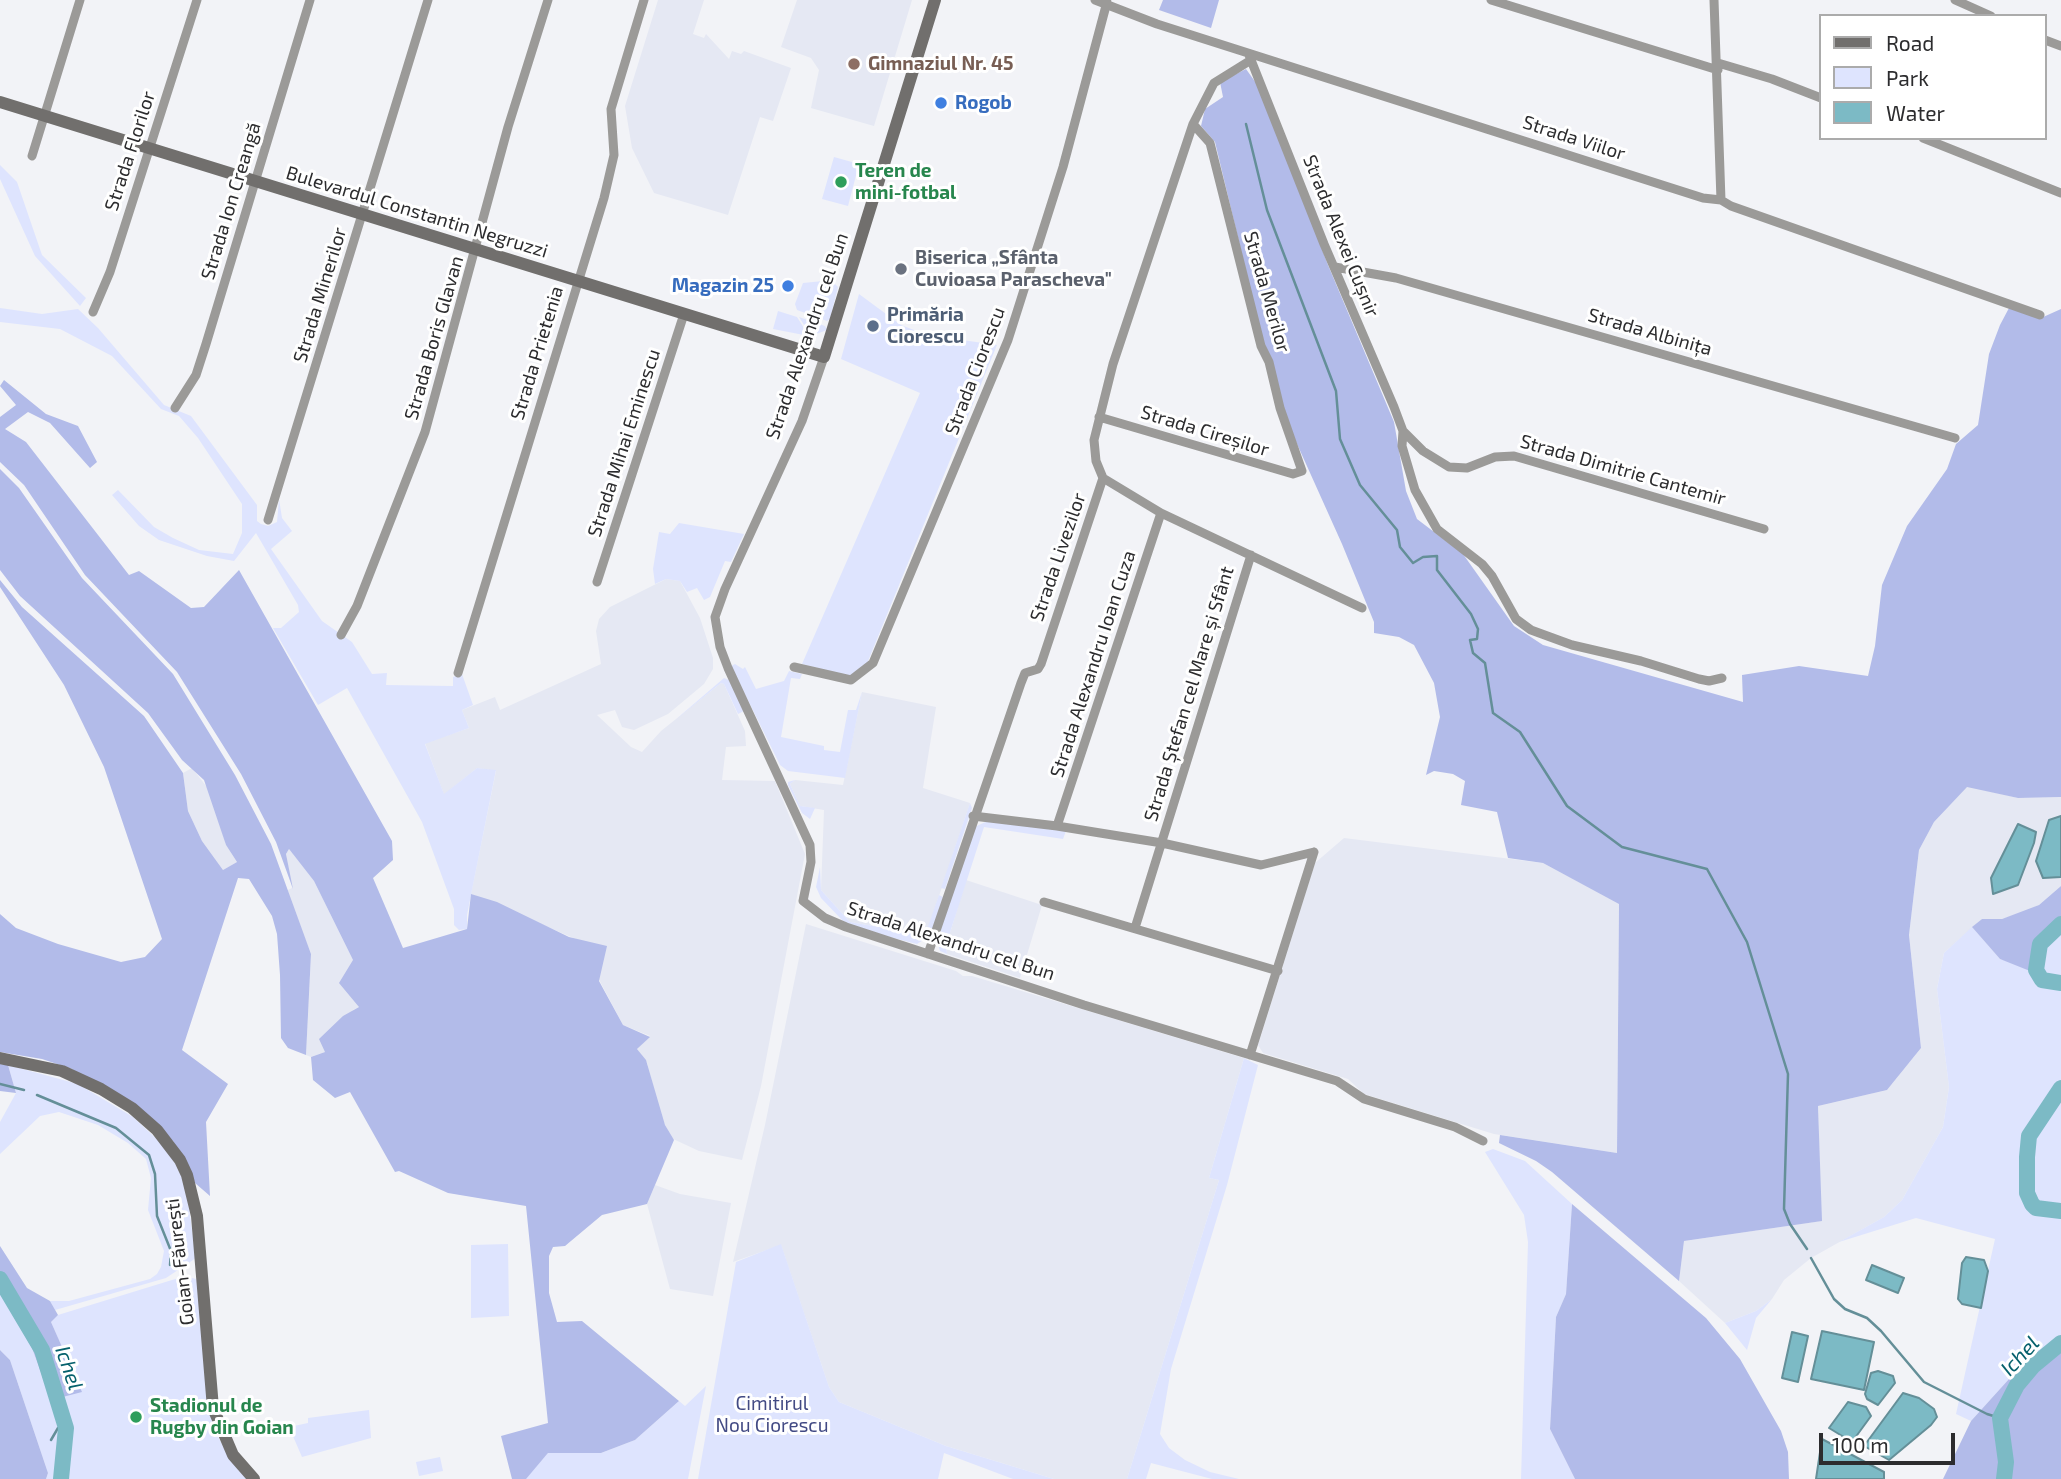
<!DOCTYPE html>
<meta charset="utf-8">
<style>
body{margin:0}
#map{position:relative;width:2061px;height:1479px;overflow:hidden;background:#f2f3f7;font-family:"Exo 2",sans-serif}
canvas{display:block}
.legend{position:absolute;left:1819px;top:14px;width:228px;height:126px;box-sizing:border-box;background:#fff;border:2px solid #ababab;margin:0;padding:9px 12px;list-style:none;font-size:21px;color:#2c2c2e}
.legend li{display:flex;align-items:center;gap:14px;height:35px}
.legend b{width:35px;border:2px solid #ababab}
.scale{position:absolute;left:1819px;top:1433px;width:136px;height:32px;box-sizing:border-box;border:4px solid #2c2c2e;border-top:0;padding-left:9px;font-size:21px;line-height:24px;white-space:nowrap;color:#2c2c2e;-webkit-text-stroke:5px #fff;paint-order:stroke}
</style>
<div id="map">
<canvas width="2061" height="1479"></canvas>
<ul class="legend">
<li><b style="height:9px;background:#716f6d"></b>Road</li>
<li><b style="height:19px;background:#dee4fe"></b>Park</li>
<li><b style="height:19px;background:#7cbac5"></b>Water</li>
</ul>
<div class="scale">100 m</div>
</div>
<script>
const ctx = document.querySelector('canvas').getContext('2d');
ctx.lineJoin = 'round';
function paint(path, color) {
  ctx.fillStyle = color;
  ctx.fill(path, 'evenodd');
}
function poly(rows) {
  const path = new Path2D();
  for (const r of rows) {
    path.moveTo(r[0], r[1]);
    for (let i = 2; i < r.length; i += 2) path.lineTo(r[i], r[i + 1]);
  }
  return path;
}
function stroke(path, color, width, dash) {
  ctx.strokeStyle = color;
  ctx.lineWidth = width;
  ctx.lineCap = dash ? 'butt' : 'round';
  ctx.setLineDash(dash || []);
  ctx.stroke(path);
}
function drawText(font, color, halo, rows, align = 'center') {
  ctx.font = font + ' "Exo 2",sans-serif';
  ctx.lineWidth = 6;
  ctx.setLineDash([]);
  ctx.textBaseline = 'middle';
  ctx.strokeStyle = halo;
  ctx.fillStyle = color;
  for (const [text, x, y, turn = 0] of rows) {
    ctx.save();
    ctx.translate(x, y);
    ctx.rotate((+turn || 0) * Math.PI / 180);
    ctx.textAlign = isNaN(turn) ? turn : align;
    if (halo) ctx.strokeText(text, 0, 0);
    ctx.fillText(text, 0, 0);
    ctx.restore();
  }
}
paint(poly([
 [658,0,704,0,693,34,704,38,706,34,729,59,732,51,741,54,744,51,791,68,773,121,760,117,728,215,654,193,632,148,625,106],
 [797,0,912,0,874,126,811,108,819,70,811,58,781,47],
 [666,579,680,581,700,618,713,658,713,669,704,684,668,714,634,730,622,727,615,710,597,715,631,747,642,752,661,731,721,683,724,684,745,731,746,746,726,747,722,780,775,781,805,854,761,1086,742,1160,699,1151,671,1138,661,1116,647,1063,637,1049,650,1036,623,1025,578,940,471,894,496,771,477,768,444,795,425,743,469,728,462,710,495,697,500,710,601,664,596,631,599,619,610,607],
 [862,692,936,707,923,788,970,803,926,935,850,922,821,890,824,810,800,806,790,784,795,780,843,785],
 [192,768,210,791,226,845,237,862,223,870,202,841,188,811,183,773],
 [1967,786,2018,798,2061,797,2061,886,2039,905,2022,913,2002,919,1982,919,1944,953,1937,989,1949,1087,1943,1127,1902,1200,1884,1217,1811,1258,1784,1280,1772,1299,1756,1311,1725,1323,1679,1281,1684,1241,1821,1221,1818,1106,1887,1090,1921,1048,1909,935,1919,850,1934,822],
 [1344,838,1543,863,1619,903,1617,1153,1494,1134,1364,1094,1348,1079,1263,1053,1258,1045,1315,863],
 [289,849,314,881,353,960,359,1007,353,1010,325,1052,311,1057,306,1055,311,954,286,891,292,888,286,854],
 [966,880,1042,905,1020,978,947,954,946,946],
 [806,924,956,971,963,976,972,976,1244,1058,1209,1178,1219,1180,1127,1479,1054,1479,946,1446,839,1402,829,1387,781,1245,733,1262,765,1125],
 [655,1185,680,1194,731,1203,713,1296,670,1289,647,1204]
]), '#e5e8f3');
paint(poly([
 [834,157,859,164,848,206,822,199],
 [0,165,17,182,42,255,86,298,80,306,35,256,0,179],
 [823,281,831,284,832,281,830,295,834,283,838,287,830,319,827,321,797,310,795,304,803,283],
 [859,294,901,325,927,335,997,345,866,666,851,677,802,664,920,393,841,359],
 [0,308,42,314,78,309,98,328,164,405,191,416,257,505,257,521,261,524,268,526,277,522,279,499,282,518,292,531,271,549,322,621,352,642,372,674,387,673,386,685,453,686,453,677,462,674,473,705,462,710,469,728,425,744,444,794,477,768,496,770,467,915,467,929,459,930,454,925,454,909,422,822,347,688,318,705,273,628,281,628,299,612,298,605,256,533,234,561,207,556,159,540,139,526,112,495,118,490,154,527,173,538,199,550,233,554,242,533,242,504,198,438,179,416,161,409,112,356,60,329,0,322],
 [778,311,797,317,809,336,773,329],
 [799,317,825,326,827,330,811,336],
 [679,523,744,534,731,562,725,561,710,597,704,600,697,588,687,592,680,581,666,579,655,584,653,569,659,532,670,534],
 [735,664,743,669,745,667,756,689,784,681,789,671,802,674,800,679,791,678,781,737,824,746,824,750,840,752,848,710,856,710,862,692,845,778,788,771,780,765,731,666],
 [724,678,729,680,744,711,738,714,724,684,721,683,674,721],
 [795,780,790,784,800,806,815,808,810,819,802,813,788,785,788,782],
 [970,803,972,808,945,889,941,888],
 [990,820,1066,831,1063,839,984,827,946,945,947,954,940,951,936,939,972,828],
 [820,867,821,890,850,922,925,935,939,895,943,897,931,935,917,944,854,928,842,920,821,898,816,887],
 [1972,927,2000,959,2043,971,2045,946,2061,930,2061,1335,2009,1379,1971,1421,1956,1414,1995,1239,1916,1218,1839,1242,1884,1217,1902,1200,1943,1127,1949,1087,1937,989,1944,953],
 [1244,1058,1258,1065,1227,1185,1171,1369,1160,1434,1169,1448,1185,1460,1210,1472,1239,1479,1212,1479,1151,1463,1146,1479,1127,1479,1219,1180,1209,1178],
 [8,1065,78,1084,133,1117,161,1143,177,1166,186,1187,196,1258,166,1278,55,1310,50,1301,69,1301,150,1279,157,1274,161,1267,164,1251,148,1210,151,1178,146,1159,128,1143,98,1125,59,1112,40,1116,0,1154,0,1122,16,1093],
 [1493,1149,1525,1161,1572,1204,1566,1294,1556,1317,1550,1429,1575,1479,1521,1479,1528,1242,1524,1215,1485,1152],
 [508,1244,509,1316,471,1318,471,1245],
 [781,1244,829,1387,839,1402,946,1446,1054,1479,1013,1479,944,1453,938,1479,698,1479,736,1262],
 [185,1276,196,1279,199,1285,209,1408,216,1433,229,1457,247,1479,46,1479,48,1473,10,1360,0,1350,0,1293,32,1348,51,1400,81,1391,51,1322,58,1315],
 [1772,1299,1756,1318,1747,1350,1725,1323,1756,1311],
 [706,1386,688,1479,525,1479,548,1453,601,1453,635,1440,679,1401,685,1406],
 [369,1410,371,1438,302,1457,289,1427,308,1423,308,1418],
 [440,1457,443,1471,419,1476,416,1462]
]), '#dee4fe');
paint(poly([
 [1163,0,1219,0,1211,28,1159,10],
 [1246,69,1261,90,1328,265,1394,422,1406,491,1417,519,1463,554,1514,626,1543,645,1743,702,1742,675,1799,666,1868,676,1875,646,1882,585,1907,526,1947,469,1956,444,1978,425,1989,354,2000,325,2009,308,2041,318,2061,309,2061,797,2018,798,1967,787,1934,822,1919,850,1909,935,1921,1048,1887,1090,1818,1106,1822,1221,1684,1241,1679,1281,1552,1172,1536,1161,1499,1143,1500,1135,1617,1153,1619,904,1543,863,1508,858,1497,812,1461,805,1465,781,1453,774,1434,771,1426,775,1440,717,1434,683,1414,645,1399,637,1374,633,1374,622,1342,544,1293,435,1265,350,1215,142,1201,126,1205,109,1223,97,1220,82],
 [4,380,46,414,78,426,97,462,90,468,50,423,28,412,5,429,26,442,129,575,139,571,191,608,204,607,239,570,392,841,393,860,373,878,403,948,467,929,471,894,497,902,569,937,607,946,599,981,623,1025,650,1037,637,1049,646,1060,665,1125,674,1140,647,1204,602,1215,565,1246,553,1247,549,1256,549,1293,557,1322,582,1321,679,1401,635,1440,601,1453,548,1453,526,1479,512,1479,501,1436,548,1423,526,1206,448,1193,399,1171,395,1172,350,1092,335,1098,313,1080,311,1057,325,1052,319,1039,343,1016,359,1007,339,983,353,960,314,881,289,849,286,854,293,889,276,842,241,774,177,672,85,575,24,485,0,462,0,417,16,405,0,386],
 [0,469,19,488,82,578,173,674,235,775,271,844,311,954,306,1055,288,1048,281,1038,280,975,277,934,272,916,249,879,238,878,182,1050,228,1084,206,1122,210,1196,195,1183,173,1141,72,1069,42,1059,0,1052,0,914,16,928,58,944,121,962,145,957,162,939,104,767,64,685,0,587,0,580,22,607,144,716,183,773,188,811,202,841,223,870,237,862,226,845,204,780,182,760,148,713,20,596,0,570],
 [2061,886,2061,930,2045,946,2043,971,2030,971,2000,959,1972,927,1982,919,2002,919,2039,905],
 [0,1064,8,1065,16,1093,0,1091],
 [1572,1204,1706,1318,1740,1359,1781,1431,1788,1452,1789,1479,1575,1479,1550,1429,1556,1317,1566,1294],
 [0,1246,27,1288,50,1301,58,1315,51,1322,82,1392,51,1400,32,1348,0,1293],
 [2061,1335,2061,1479,1943,1479,1971,1421,2009,1379],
 [0,1350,10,1360,48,1473,46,1479,0,1479]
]), '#b2bbe9');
const water = poly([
 [2061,816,2061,877,2043,878,2036,861,2049,820,2061,816],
 [2018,824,2036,832,2034,843,2018,885,1993,894,1991,878,2018,824],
 [1966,1257,1984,1260,1988,1271,1981,1308,1962,1304,1958,1299,1962,1263,1966,1257],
 [1872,1265,1904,1278,1898,1293,1866,1280,1872,1265],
 [1822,1331,1874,1342,1864,1390,1811,1379,1822,1331],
 [1792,1332,1808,1336,1798,1382,1782,1378,1792,1332],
 [1878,1371,1893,1376,1895,1383,1878,1405,1867,1399,1865,1394,1871,1373,1878,1371],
 [1903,1393,1919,1398,1934,1409,1937,1417,1931,1425,1889,1460,1864,1446,1903,1393],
 [1848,1402,1866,1407,1871,1416,1852,1442,1829,1428,1848,1402],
 [1822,1439,1884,1472,1884,1479,1816,1479,1822,1439]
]);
paint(water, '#7cbac5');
stroke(water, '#648f98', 2);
stroke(poly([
 [1246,124,1267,210,1336,391,1340,439,1360,485,1397,530,1400,547,1413,563,1423,557,1437,556,1437,570,1471,614,1478,629,1477,639,1470,640,1473,653,1485,663,1493,713,1520,732,1567,806,1622,847,1707,869,1747,942,1788,1074,1784,1209,1790,1224,1807,1249],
 [0,1084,24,1090],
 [37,1095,116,1128,149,1155,155,1174,157,1216,171,1251,170,1265],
 [1811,1258,1834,1299,1845,1309,1867,1318,1881,1331,1924,1382,1987,1414,2000,1418],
 [51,1440,58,1428,66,1426]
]), '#648f98', 2.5);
stroke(poly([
 [2061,924,2040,944,2036,970,2042,980,2061,983],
 [2061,1088,2029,1136,2027,1157,2027,1193,2032,1204,2036,1208,2061,1211],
 [0,1279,42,1350,66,1428,61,1479],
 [2004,1479,2006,1462,2000,1418,2017,1385,2033,1366,2061,1343]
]), '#7cbac5', 16);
stroke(poly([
 [1095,0,1157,24,1703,198,1721,200,1731,206,2040,315],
 [1491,0,1718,70],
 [1714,0,1721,200],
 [1955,0,1991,16],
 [2045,40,2061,46],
 [1249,55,1324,244,1394,407,1403,431,1402,446,1415,490,1437,529,1482,564,1492,576,1516,619,1531,630,1572,645,1641,661,1699,679,1709,681,1722,678],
 [1718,63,1772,79,1821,98],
 [1923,138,2061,193],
 [32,156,80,0],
 [1335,267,1396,278,1955,438],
 [93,312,110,272,197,0],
 [824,357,802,421,725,589,715,617,720,647,728,668,810,845,811,862,803,901,825,918,846,927,1084,1005,1337,1081,1364,1099,1455,1127,1483,1141],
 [175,408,196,375,206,344,310,0],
 [1099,417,1293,474,1302,471,1280,408,1269,362,1261,346,1210,143,1193,124],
 [1403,431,1423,451,1449,467,1467,468,1495,457,1514,456,1764,529],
 [1103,478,1161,513,1362,608],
 [268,520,428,0],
 [597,582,684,314],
 [341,635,357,606,425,432,508,127,548,0],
 [794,667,851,680,873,663,1008,340,1063,167,1107,2],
 [458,673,604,198,614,155,611,109,644,0],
 [973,816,1057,826,1162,843,1261,865,1314,852],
 [1057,826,1161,513],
 [1044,902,1278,971],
 [1135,928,1251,555],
 [928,954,1021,683,1025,673,1038,669,1041,664,1103,478,1096,461,1094,440,1113,364,1193,124,1214,83,1251,60],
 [1250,1055,1314,852]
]), '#9b9a98', 9);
stroke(poly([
 [0,102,824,357,935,0],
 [0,1058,62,1071,101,1089,132,1108,157,1130,180,1160,187,1175,197,1216,213,1408,233,1455,254,1479]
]), '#716f6d', 12);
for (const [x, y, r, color] of [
 [854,64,7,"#8d6e63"],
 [941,103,7,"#3f7fe0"],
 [841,182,7,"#2e9e5b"],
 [901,269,7,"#6b7280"],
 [788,286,7,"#3f7fe0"],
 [873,326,7,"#5c6f8a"],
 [136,1417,7,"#2e9e5b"]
]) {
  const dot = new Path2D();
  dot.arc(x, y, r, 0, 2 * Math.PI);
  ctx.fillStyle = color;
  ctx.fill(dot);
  stroke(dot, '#fff', 2.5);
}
drawText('bold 19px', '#785e54', '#fff', [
 ["Gimnaziul Nr. 45",868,64]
], 'left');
drawText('bold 19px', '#366cbe', '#fff', [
 ["Rogob",955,103],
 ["Magazin 25",774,286,"right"]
], 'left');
drawText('19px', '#2c2c2e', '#fff', [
 ["Strada Viilor",1574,138,18],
 ["Strada Florilor",130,151,-72],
 ["Strada Ion Creangă",231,201,-73],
 ["Bulevardul Constantin Negruzzi",417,212,17],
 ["Strada Alexei Cușnir",1341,236,68],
 ["Strada Merilor",1267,292,74],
 ["Strada Minerilor",320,295,-73],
 ["Strada Albinița",1650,332,16],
 ["Strada Alexandru cel Bun",807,336,-71],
 ["Strada Boris Glavan",434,338,-74],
 ["Strada Prietenia",537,353,-73],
 ["Strada Ciorescu",975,371,-69],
 ["Strada Cireșilor",1205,431,17],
 ["Strada Mihai Eminescu",624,443,-72],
 ["Strada Dimitrie Cantemir",1623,470,16],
 ["Strada Livezilor",1058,557,-71],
 ["Strada Alexandru Ioan Cuza",1093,664,-72],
 ["Strada Ștefan cel Mare și Sfânt",1189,694,-73],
 ["Strada Alexandru cel Bun",951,941,18],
 ["Goian-Făurești",180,1262,-97]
]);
drawText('bold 19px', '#27864d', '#fff', [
 ["Teren de",855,171],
 ["mini-fotbal",855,193],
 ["Stadionul de",150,1406],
 ["Rugby din Goian",150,1428]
], 'left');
drawText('bold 19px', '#5b616d', '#fff', [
 ["Biserica „Sfânta",915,258],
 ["Cuvioasa Parascheva\"",915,280]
], 'left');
drawText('bold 19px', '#4e5e75', '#fff', [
 ["Primăria",887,315],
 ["Ciorescu",887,337]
], 'left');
drawText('19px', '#424a84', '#fff', [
 ["Cimitirul",772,1404],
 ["Nou Ciorescu",772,1426]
]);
drawText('italic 21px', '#06616d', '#fff', [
 ["Ichel",2020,1356,-47],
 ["Ichel",69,1368,71]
]);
</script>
